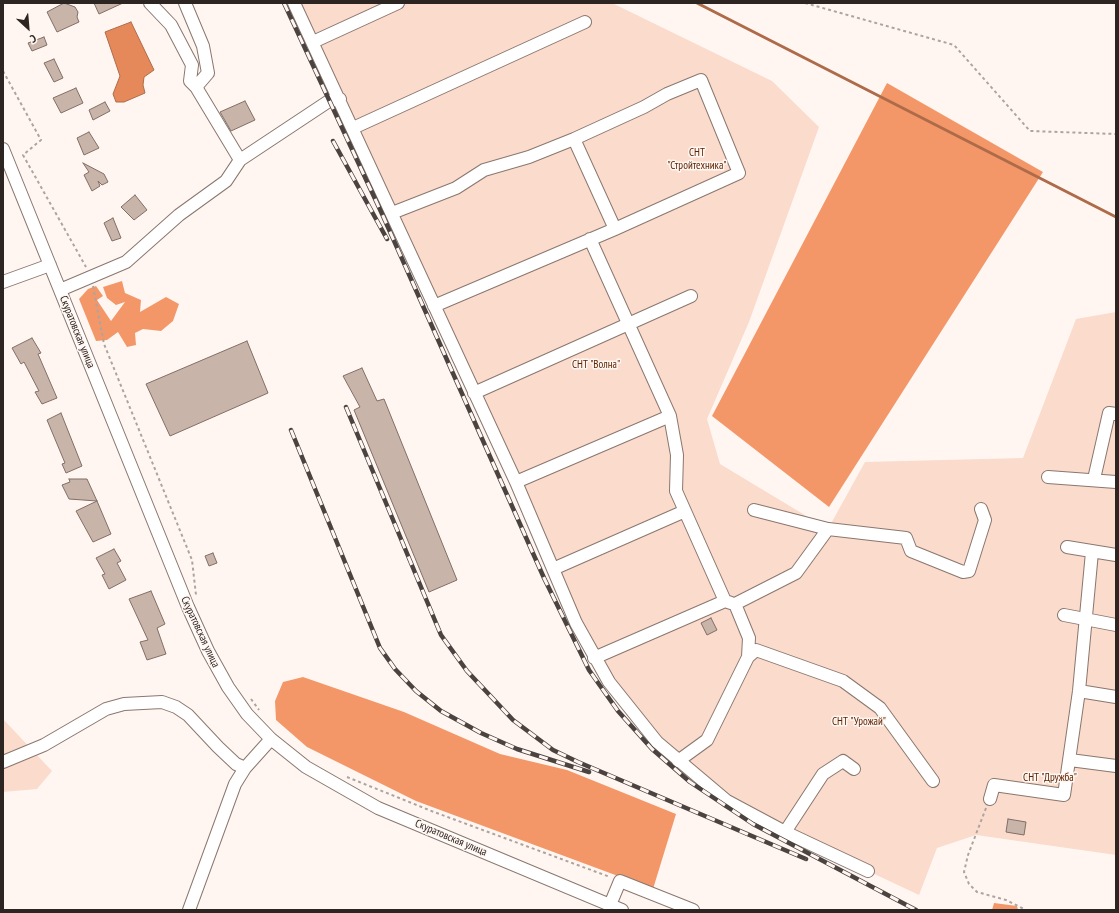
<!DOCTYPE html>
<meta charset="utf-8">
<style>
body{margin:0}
#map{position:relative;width:1119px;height:913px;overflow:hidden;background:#fff6f2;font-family:"PT Sans Narrow",sans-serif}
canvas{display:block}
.frame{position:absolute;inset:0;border:4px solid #2d2521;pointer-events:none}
.north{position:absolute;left:8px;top:8px;width:40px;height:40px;-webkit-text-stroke:3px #fff6f2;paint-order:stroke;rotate:154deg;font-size:11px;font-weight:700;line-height:16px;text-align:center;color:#2d2521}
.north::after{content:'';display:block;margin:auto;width:14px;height:18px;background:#2d2521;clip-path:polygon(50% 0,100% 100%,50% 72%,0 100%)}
</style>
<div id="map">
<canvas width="1119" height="913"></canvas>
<div class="frame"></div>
<div class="north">С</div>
</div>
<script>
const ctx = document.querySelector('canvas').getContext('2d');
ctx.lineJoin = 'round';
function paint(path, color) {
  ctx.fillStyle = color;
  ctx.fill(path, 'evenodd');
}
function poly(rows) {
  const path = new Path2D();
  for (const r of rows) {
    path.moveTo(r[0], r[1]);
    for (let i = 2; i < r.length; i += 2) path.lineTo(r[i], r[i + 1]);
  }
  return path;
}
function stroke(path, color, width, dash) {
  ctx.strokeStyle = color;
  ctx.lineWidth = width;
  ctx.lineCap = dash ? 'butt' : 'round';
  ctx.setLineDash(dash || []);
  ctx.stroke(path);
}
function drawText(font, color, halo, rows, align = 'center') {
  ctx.font = font + ' "PT Sans Narrow",sans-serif';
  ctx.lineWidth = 3;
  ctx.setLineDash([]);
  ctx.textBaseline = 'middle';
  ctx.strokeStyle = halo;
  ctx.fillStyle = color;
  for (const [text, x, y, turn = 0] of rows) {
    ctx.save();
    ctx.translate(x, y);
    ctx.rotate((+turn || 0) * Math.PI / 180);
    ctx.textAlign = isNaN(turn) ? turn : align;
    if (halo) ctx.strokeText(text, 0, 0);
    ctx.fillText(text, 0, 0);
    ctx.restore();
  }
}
paint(poly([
 [294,3,612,3,772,81,819,127,749,322,707,419,720,464,828,529,865,462,1023,458,1076,319,1116,312,1116,855,976,835,937,848,919,895,785,832,727,801,678,761,609,682],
 [3,719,52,771,37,789,3,792]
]), '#fadbcc');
paint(poly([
 [887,83,1043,172,829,507,712,416],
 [122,281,125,293,141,300,140,312,166,297,179,304,173,321,161,331,143,329,135,333,136,345,127,347,118,332,107,340,96,341,79,299,88,289,96,286,103,296,97,300,111,321,125,302,116,305,107,298,103,287],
 [303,677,404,712,500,754,567,770,676,814,653,889,416,801,307,747,276,720,275,701,283,682],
 [994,903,1017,906,1018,910,992,910]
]), '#f49768');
const water = poly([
 [131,22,154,70,144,77,143,85,145,93,124,102,116,102,113,94,120,76,105,32,131,22]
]);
paint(water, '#e6895a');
stroke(water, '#ae6b49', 1);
stroke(poly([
 [697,3,1116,217]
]), '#ae6b49', 3);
const building = poly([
 [64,3,75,7,78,12,77,17,79,22,57,32,47,12,64,3],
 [94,3,123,3,99,14,94,3],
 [44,37,47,45,32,51,28,43,44,37],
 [54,59,63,78,54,82,44,63,54,59],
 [76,88,83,103,61,113,53,98,76,88],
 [245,101,255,120,231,131,220,112,245,101],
 [105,102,110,111,93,120,89,110,105,102],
 [89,132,99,148,84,155,77,138,89,132],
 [83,163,104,174,108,182,102,185,98,181,100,186,92,191,84,175,89,172,83,163],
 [135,195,147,210,134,220,121,207,135,195],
 [113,218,121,238,112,241,104,223,113,218],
 [32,338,41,353,38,354,57,398,42,404,35,392,39,391,24,362,21,364,12,348,32,338],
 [247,341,268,393,170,436,146,384,247,341],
 [362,368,377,401,384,399,457,580,429,592,354,410,360,407,343,376,362,368],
 [61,413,82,466,66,473,62,464,65,463,47,420,61,413],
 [69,479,87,479,97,501,69,499,62,485,70,482,69,479],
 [97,501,111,534,93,542,76,511,97,501],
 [114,549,121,561,117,563,126,580,109,589,102,575,105,574,96,558,114,549],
 [213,553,217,563,209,566,205,556,213,553],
 [151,591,165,624,157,628,166,654,147,660,140,642,148,640,129,599,151,591],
 [711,618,717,630,707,635,701,623,711,618],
 [1008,819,1026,822,1024,835,1006,832,1008,819]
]);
paint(building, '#c9b4aa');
stroke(building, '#816e65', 1);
const minor = poly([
 [150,3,171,25,192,65,190,81,196,87,240,160],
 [185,3,203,46,208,73,196,87],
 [294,3,516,482,576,623,609,682,657,742,727,801,785,832,868,871],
 [313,42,398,3],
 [353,128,585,22],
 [574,139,615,229],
 [3,149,188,607,208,651,228,687,247,714,271,739,306,767,378,808,622,910],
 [392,213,456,188,484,170,529,157,574,139,644,107,667,94,701,80,739,173,615,229,434,306],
 [590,239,670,416,677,455,676,491,725,601],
 [3,282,50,265],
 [60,290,126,262,179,215,226,181,240,160,329,101,340,99],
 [474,393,691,296],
 [1048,477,1116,482],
 [1094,479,1109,413,1116,414],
 [516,482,670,416],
 [754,510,828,529,906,538,911,551,963,572,969,571,985,520,981,509],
 [1067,547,1116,555],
 [553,569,685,511],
 [1064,615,1116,625],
 [748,657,756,650,843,681,880,708,933,781],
 [594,658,725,601,731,603],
 [1079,691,1116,697],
 [1070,760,1116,766],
 [678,761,707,740,748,657,749,638,735,604,796,573,828,529],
 [3,762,44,745,106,709,124,704,162,702,176,707,188,715,218,747,236,764,245,768],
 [990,799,994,785,1064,795,1079,691,1092,552],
 [785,832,823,774,843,761,854,769],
 [610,905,620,881,693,910],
 [189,910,235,784,245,768,271,739]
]);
stroke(minor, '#8a776e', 14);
stroke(poly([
 [805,3,954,45,1030,131,1116,134],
 [3,71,41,140,23,155,86,267],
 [93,286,104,344,192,560,196,595],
 [251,699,259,710],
 [347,777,434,812,610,877],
 [986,808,968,855,964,872,969,884,977,892,1006,900,1026,910]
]), '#ada4a0', 2, [3, 3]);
stroke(minor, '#fff', 12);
const rail = poly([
 [284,3,383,216,544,578,589,670,618,711,652,749,690,782,753,824,916,910],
 [333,141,387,239],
 [346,407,441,635,467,671,513,720,553,750,578,762,806,859],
 [291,430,380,648,395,669,416,691,441,711,481,733,517,749,589,772]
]);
stroke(rail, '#4b433f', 4.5);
stroke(rail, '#fff6f2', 3, [9]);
drawText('11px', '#5e2400', '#fff6f2', [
 ["СНТ",697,153],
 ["\"Стройтехника\"",697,166],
 ["СНТ \"Волна\"",596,365],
 ["СНТ \"Урожай\"",859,722],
 ["СНТ \"Дружба\"",1050,778]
]);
drawText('11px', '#2d2521', '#fff6f2', [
 ["Скуратовская улица",77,332,68],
 ["Скуратовская улица",200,632,65],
 ["Скуратовская улица",451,838,23]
]);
</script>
